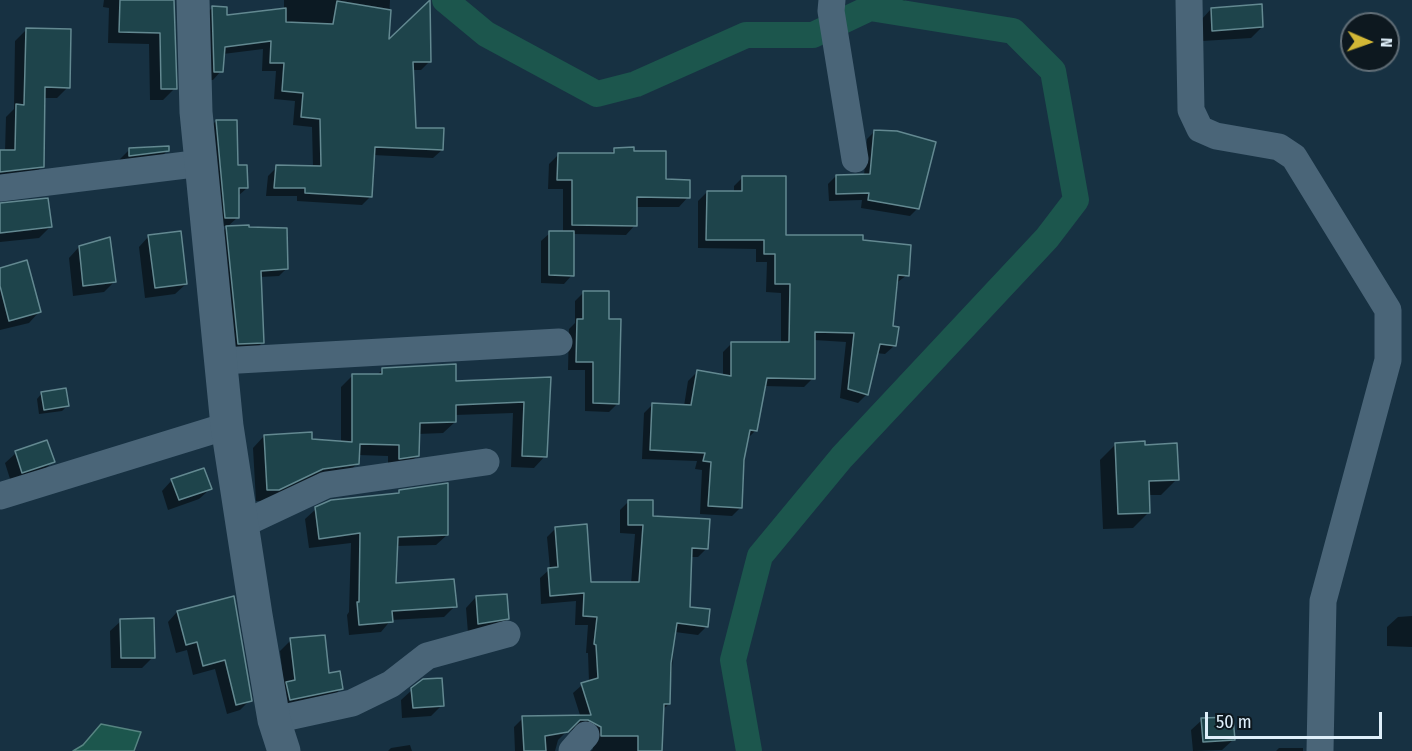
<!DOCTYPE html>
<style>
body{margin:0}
#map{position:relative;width:1412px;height:751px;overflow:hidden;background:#173142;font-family:"Fira Sans Condensed",sans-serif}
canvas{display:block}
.north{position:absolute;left:1340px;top:12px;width:60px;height:60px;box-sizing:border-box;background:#0d181f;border:2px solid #616e77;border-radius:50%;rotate:92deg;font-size:16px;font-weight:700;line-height:24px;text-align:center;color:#dfeffa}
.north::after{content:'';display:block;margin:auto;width:21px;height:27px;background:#d2b736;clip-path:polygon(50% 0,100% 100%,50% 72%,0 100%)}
.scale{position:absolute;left:1205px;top:712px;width:177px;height:27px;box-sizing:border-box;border:3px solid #dfeffa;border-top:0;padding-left:8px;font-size:18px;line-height:21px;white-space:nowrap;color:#dfeffa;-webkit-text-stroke:4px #0d181f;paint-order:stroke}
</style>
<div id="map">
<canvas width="1412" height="751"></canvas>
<div class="north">N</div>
<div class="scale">50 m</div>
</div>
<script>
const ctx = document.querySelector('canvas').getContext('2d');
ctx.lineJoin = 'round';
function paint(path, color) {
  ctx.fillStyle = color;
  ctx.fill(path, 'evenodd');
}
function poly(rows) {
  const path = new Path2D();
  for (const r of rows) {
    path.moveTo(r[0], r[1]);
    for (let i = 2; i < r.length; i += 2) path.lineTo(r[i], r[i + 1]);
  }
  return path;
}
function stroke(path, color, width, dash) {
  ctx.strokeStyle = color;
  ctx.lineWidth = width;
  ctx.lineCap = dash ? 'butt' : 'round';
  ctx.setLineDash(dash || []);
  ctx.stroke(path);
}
const water = poly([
 [101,724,141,732,134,751,73,751,83,745,101,724]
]);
paint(water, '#1c564d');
stroke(water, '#568481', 1.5);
paint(poly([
 [104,0,173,0,175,88,163,100,150,100,149,44,108,43,109,8,103,7],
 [284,0,390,0,388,42,430,2,430,61,421,70,412,70,414,129,442,150,433,158,373,155,370,197,362,205,297,201,297,196,266,196,268,176,277,167,313,167,312,127,293,125,295,101,274,99,276,71,262,71,263,49,223,54,221,71,213,80,206,80,204,16,212,8,225,17,268,12,271,9,284,10],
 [868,0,905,0,901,5,869,9],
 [1211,9,1262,27,1251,38,1202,41,1201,20],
 [27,29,68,87,57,98,43,98,43,166,31,177,0,181,0,152,5,152,6,117,14,109,15,41],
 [216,121,247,188,238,196,237,218,227,227,287,268,279,276,260,277,263,342,255,350,230,352,219,235,228,226,218,226,208,129],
 [875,131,918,208,910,216,861,208,862,200,829,201,828,184,836,176,864,176,867,139],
 [615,149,632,153,664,181,688,197,679,207,636,207,635,225,626,235,573,234,572,275,564,284,541,283,541,241,550,233,563,233,563,189,548,189,549,164,558,155,609,155],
 [129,150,167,151,157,161,119,160],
 [743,177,784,237,862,241,907,275,895,284,892,327,894,346,885,354,876,353,867,394,858,403,840,398,846,342,814,340,813,378,804,387,764,386,756,430,746,440,741,507,732,516,700,514,702,470,695,469,697,461,642,459,644,413,653,404,684,406,688,381,697,372,723,376,723,352,732,343,781,344,781,293,766,292,767,262,756,262,756,249,698,248,698,201,707,192,734,193,734,186],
 [0,205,51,226,39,238,0,242],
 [149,236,186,284,175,294,145,298,139,247],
 [79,247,114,282,104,292,73,296,69,258],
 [0,269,39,312,29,323,0,330],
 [584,292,607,321,618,403,609,412,585,411,585,370,568,370,569,329,575,323,575,301],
 [383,369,454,382,549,379,545,456,534,468,511,467,513,413,455,415,455,422,443,433,418,434,418,455,406,467,388,469,388,456,358,455,357,464,345,475,266,501,256,501,253,448,264,436,341,443,341,387,353,375,377,375],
 [42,393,67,406,62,411,39,414,37,399],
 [1116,444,1176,445,1177,479,1161,495,1148,495,1149,512,1133,528,1103,529,1100,460],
 [16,453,53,461,42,472,11,482,5,463],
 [172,480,210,489,199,499,168,510,162,491],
 [400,492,447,535,436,545,396,546,395,584,455,606,444,617,391,620,381,632,349,635,347,615,349,612,351,543,309,548,305,519,316,509,397,495],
 [629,501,651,517,707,548,698,557,690,557,689,608,707,626,698,635,675,632,669,704,662,710,661,751,591,751,593,749,588,732,579,728,566,732,558,740,555,751,515,751,514,727,523,718,580,715,573,693,582,685,589,682,588,653,586,653,588,625,575,625,576,601,541,604,540,578,550,569,547,537,556,528,590,584,631,584,635,534,620,533,620,510],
 [233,597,250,700,240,710,227,714,215,669,193,675,187,650,176,653,168,622,177,612],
 [476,597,508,618,497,629,468,633,466,608],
 [1412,616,1412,647,1387,646,1387,627,1398,617],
 [121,621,153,657,142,668,111,668,110,631],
 [291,640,341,688,331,699,279,710,284,686,280,651],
 [412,690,442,705,431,716,402,718,401,700],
 [1202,720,1233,740,1222,750,1193,751,1191,730],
 [410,745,412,751,388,751,391,748],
 [1279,748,1303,748,1303,751,1276,751]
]), '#0007');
stroke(poly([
 [445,0,486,34,597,94,636,84,746,35,813,35,870,8,1013,31,1053,71,1076,200,1047,238,842,457,760,556,733,660,749,751]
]), '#1c564d', 26);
const building = poly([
 [120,0,174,0,177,89,161,89,160,33,119,32,120,0],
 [430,0,431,62,413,62,416,128,444,128,443,150,375,147,372,197,305,193,305,188,274,188,276,165,321,166,320,119,301,117,303,93,282,91,284,63,270,63,271,41,225,47,223,72,214,72,212,6,227,7,227,15,286,8,286,22,333,24,337,1,391,10,389,39,430,0],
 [1262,4,1263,27,1212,31,1211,8,1262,4],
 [26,28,71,29,70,88,45,87,44,167,0,172,0,150,15,150,16,104,24,105,26,28],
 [216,120,237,120,238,165,247,165,248,188,239,188,239,218,225,218,216,120],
 [874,130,897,131,936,142,919,209,868,200,869,193,836,194,836,175,870,174,874,130],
 [169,146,169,151,129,156,129,148,169,146],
 [634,147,634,151,666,151,666,179,690,180,690,198,637,197,637,226,572,225,572,180,557,180,558,153,614,153,614,148,634,147],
 [742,176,786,176,786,235,863,235,863,240,911,245,909,276,898,275,893,326,899,327,896,346,880,344,868,395,848,389,854,333,815,332,815,379,767,378,757,431,750,430,744,460,742,508,708,506,711,462,703,461,705,453,650,450,652,403,691,405,697,370,731,376,731,342,789,342,790,284,775,284,775,254,764,254,764,240,706,240,707,191,742,191,742,176],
 [48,198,52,227,0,233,0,203,48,198],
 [249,225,249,227,287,228,288,269,261,271,264,343,238,344,226,226,249,225],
 [181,231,187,284,155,288,148,235,181,231],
 [549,231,574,231,574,276,549,275,549,231],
 [110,237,116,282,83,286,79,246,110,237],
 [27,260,41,312,9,321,0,286,0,268,27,260],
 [583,291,609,291,609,319,621,319,619,404,593,403,593,362,576,362,577,319,583,319,583,291],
 [456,364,456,381,551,377,547,457,522,456,524,402,456,405,456,422,420,423,419,456,399,459,399,445,360,444,359,464,323,469,279,490,267,490,264,435,312,432,312,439,352,442,352,374,382,374,382,368,456,364],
 [66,388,69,406,44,410,41,392,66,388],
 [47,440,55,462,22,473,15,451,47,440],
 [1145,441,1145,445,1177,443,1179,480,1149,481,1150,513,1118,514,1115,443,1145,441],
 [204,468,212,489,179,500,171,479,204,468],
 [448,483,448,535,398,537,396,583,454,579,457,607,392,611,393,622,359,625,357,602,359,602,360,533,319,539,315,507,331,500,399,493,399,490,448,483],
 [628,500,653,500,653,516,710,519,708,549,692,548,690,607,710,609,708,627,677,623,671,663,670,704,664,704,662,751,638,751,638,736,601,736,601,727,588,720,580,720,568,732,545,736,546,751,524,751,522,716,591,715,581,683,598,678,596,645,594,644,597,617,583,616,584,593,550,596,548,568,558,567,555,527,587,524,591,582,639,582,643,525,628,525,628,500],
 [507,594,509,619,478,624,476,596,507,594],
 [234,596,252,701,236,705,225,660,203,666,197,642,186,645,177,611,234,596],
 [154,618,155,658,121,658,120,619,154,618],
 [325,635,329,673,340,671,343,689,290,700,286,682,295,680,290,638,325,635],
 [442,678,444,706,413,708,411,688,423,679,442,678],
 [1233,717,1235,740,1203,742,1201,718,1233,717]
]);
paint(building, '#1e444b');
stroke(building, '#638991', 1.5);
stroke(poly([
 [832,0,831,11,855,159],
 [1189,0,1191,110,1200,129,1216,136,1279,147,1294,157,1388,310,1388,360,1323,601,1320,751],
 [0,188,202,163],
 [221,361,559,342],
 [0,496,227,426],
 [243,524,326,485,486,462],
 [274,720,352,703,391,684,427,656,507,634],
 [572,751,586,735]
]), '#4a6578', 27);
stroke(poly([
 [193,0,196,112,227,426,256,615,274,720,284,751]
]), '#4a6578', 33);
</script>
